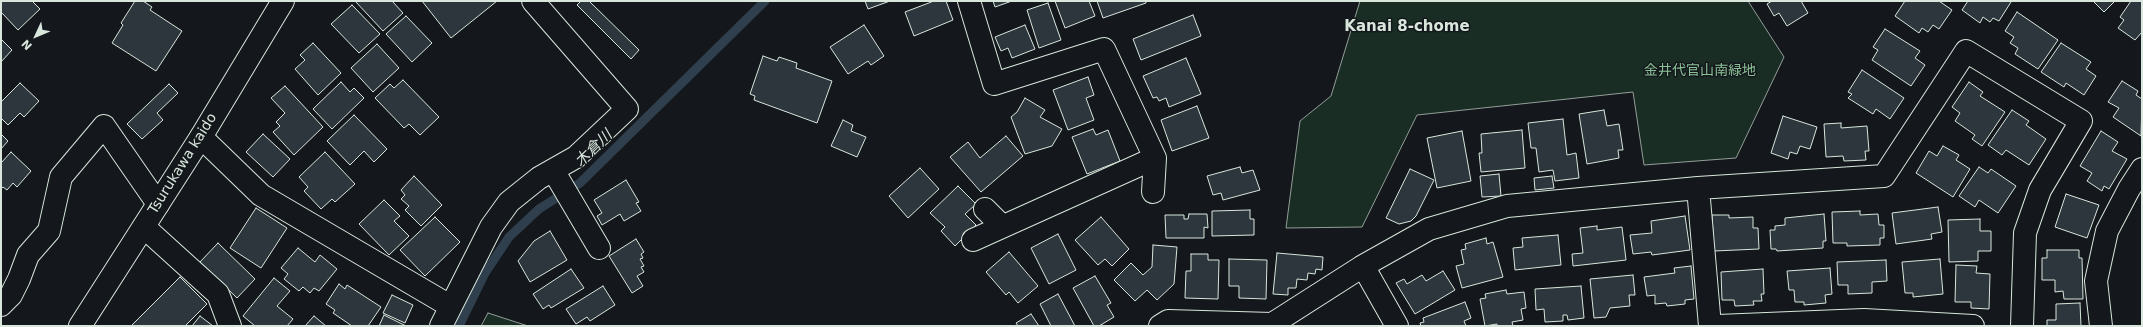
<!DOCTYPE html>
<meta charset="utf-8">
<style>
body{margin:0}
#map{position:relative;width:2143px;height:327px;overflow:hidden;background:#14181c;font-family:"DejaVu Sans",sans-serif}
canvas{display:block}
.frame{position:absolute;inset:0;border:2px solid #d8e6dc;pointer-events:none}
.north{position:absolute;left:16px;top:16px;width:40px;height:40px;-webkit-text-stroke:3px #14181c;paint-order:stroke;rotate:226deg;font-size:11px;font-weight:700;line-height:16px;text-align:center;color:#d8e6dc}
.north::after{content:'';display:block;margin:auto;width:14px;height:18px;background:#d8e6dc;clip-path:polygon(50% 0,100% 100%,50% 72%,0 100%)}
</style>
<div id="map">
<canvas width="2143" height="327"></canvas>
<div class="frame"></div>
<div class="north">N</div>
</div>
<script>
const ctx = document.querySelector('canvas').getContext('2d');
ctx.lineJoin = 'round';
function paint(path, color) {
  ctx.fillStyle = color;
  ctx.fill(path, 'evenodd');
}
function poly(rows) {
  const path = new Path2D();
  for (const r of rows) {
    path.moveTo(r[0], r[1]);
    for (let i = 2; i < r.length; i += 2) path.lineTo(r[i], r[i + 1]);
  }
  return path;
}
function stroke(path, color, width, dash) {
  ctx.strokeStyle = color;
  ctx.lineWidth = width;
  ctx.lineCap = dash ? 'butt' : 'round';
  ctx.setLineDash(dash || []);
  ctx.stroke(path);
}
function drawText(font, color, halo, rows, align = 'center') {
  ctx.font = font + ' "DejaVu Sans","Noto Sans JP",sans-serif';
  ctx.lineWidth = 3;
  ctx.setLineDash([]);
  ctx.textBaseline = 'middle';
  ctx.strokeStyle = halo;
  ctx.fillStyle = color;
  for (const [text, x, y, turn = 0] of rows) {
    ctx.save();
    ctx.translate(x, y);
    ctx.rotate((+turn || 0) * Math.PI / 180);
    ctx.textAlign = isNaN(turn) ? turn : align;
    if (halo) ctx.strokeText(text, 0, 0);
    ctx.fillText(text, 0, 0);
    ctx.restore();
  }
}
const green = poly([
 [1360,1,1748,1,1784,57,1736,158,1644,165,1633,92,1417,115,1362,227,1286,228,1300,121,1331,96,1360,1],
 [488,313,528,326,481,326,488,313]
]);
paint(green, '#1a2d24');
stroke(green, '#939e99', 1);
stroke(poly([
 [459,326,485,273,509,237,539,209,580,183,765,1]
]), '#2f3f4d', 9);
const building = poly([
 [1,1,32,1,40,9,18,30,1,12,1,1],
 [135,1,143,1,152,7,150,10,182,31,156,71,112,43,123,25,121,23,135,1],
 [355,1,392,1,403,13,383,31,355,1],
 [422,1,497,1,451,38,422,1],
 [581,1,589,1,639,50,631,59,577,5,581,1],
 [865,1,890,1,868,9,865,1],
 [934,1,946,1,953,20,914,36,905,12,934,1],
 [993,1,1012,1,995,7,993,1],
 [1055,1,1089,1,1095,16,1065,28,1055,1],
 [1097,1,1146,1,1146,3,1103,18,1097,1],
 [1801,1,1808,13,1787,26,1779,13,1774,16,1767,4,1772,1,1801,1],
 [1905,1,1939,1,1952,10,1939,29,1933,25,1928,32,1922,28,1919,33,1895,16,1905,1],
 [1968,1,2011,1,2011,2,1999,21,1993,18,1990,22,1983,17,1980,23,1962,10,1968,1],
 [2093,1,2115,1,2104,12,2093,1],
 [2131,1,2142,1,2142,32,2135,40,2118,28,2124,20,2120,17,2131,1],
 [1048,3,1061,40,1039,48,1027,10,1048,3],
 [352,5,380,34,359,53,331,24,352,5],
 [2017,12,2058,40,2038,69,2015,54,2018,48,2010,43,2014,37,2005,31,2017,12],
 [1193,15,1201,36,1141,60,1133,39,1193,15],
 [406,16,432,43,412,62,386,34,406,16],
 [864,25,884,56,871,65,868,61,848,74,830,47,864,25],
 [1025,25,1035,49,1012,58,1008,48,1001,51,995,37,1025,25],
 [1885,29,1920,51,1915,58,1925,65,1911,86,1872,60,1878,50,1873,47,1885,29],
 [1,39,12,50,1,62,1,39],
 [313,43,341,73,318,95,295,69,305,60,300,55,313,43],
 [2061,43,2091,62,2086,69,2096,76,2084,95,2066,83,2064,87,2041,72,2061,43],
 [377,44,399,68,373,92,351,68,377,44],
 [763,56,777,61,779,57,797,63,796,68,832,81,817,123,754,100,755,96,750,94,763,56],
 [1186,58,1201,94,1169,107,1166,98,1159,101,1157,97,1153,98,1143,76,1186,58],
 [1862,70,1904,98,1890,119,1876,109,1873,114,1848,98,1852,94,1848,92,1862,70],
 [1088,77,1094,95,1086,98,1094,120,1068,130,1053,90,1088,77],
 [403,80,439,117,420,135,409,124,404,128,375,98,390,84,394,88,403,80],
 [2122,81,2138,91,2136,95,2142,99,2141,136,2113,117,2119,108,2108,102,2122,81],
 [341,82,350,92,354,88,364,98,332,129,313,109,341,82],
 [1969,82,1983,92,1980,96,2005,112,1982,146,1972,139,1975,135,1955,121,1960,113,1952,107,1969,82],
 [20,83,39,101,24,117,20,113,8,125,1,118,1,102,20,83],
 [169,84,178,93,157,113,163,120,142,139,127,124,169,84],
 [285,86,323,127,294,155,273,132,280,126,276,122,285,113,271,98,285,86],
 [1025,98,1045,110,1040,117,1062,129,1052,146,1025,154,1011,117,1017,112,1025,98],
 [1197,106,1209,138,1172,151,1161,120,1197,106],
 [1604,110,1607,126,1619,124,1623,150,1618,150,1619,158,1587,164,1579,114,1604,110],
 [2012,110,2029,121,2026,125,2046,139,2029,165,2006,150,2002,155,1988,145,2012,110],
 [354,115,387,149,374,162,364,151,350,165,327,141,354,115],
 [1783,116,1817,127,1810,149,1800,146,1797,154,1790,152,1788,159,1771,153,1783,116],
 [1563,119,1567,155,1576,153,1579,178,1555,181,1553,170,1539,172,1536,148,1531,148,1528,123,1563,119],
 [843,120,853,125,851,131,866,137,857,157,831,146,843,120],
 [1841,123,1841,128,1867,126,1869,151,1865,151,1866,160,1844,161,1843,156,1826,157,1824,124,1841,123],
 [1093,129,1096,135,1108,130,1120,161,1087,174,1072,137,1093,129],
 [1522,130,1525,168,1481,172,1479,153,1482,153,1481,134,1522,130],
 [1462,131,1471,181,1437,188,1427,138,1462,131],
 [2101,131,2118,142,2112,151,2127,159,2109,189,2104,186,2102,191,2087,181,2092,173,2080,166,2101,131],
 [1,134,8,141,1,149,1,134],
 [263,134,290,159,273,177,246,152,263,134],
 [1006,136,1023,156,981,192,950,157,968,142,980,158,1006,136],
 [1943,146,1959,155,1956,160,1970,169,1953,197,1916,173,1929,151,1937,156,1943,146],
 [11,152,31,171,17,187,13,183,7,190,3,187,1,189,1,163,11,152],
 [325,152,355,184,335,202,332,199,321,209,304,191,308,187,299,177,325,152],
 [1240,167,1242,173,1253,170,1260,190,1223,200,1221,193,1213,195,1207,176,1240,167],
 [1979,167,1988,173,1991,169,2016,186,1998,213,1979,200,1975,207,1959,196,1979,167],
 [920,168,939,189,908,218,889,196,920,168],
 [1410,169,1434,180,1416,216,1411,221,1399,224,1386,218,1410,169],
 [1499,174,1501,196,1482,197,1480,176,1499,174],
 [414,176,442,205,421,226,405,210,409,206,401,199,405,195,401,190,414,176],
 [1552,176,1554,188,1535,190,1534,178,1552,176],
 [626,180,639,202,636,203,641,211,624,221,620,214,602,225,597,216,602,213,594,200,626,180],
 [958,186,976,204,965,214,976,225,955,246,941,231,945,227,930,213,958,186],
 [2066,194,2099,205,2087,238,2055,227,2066,194],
 [384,200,400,216,394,221,409,236,389,255,359,224,384,200],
 [1938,207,1942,232,1931,234,1932,239,1896,244,1892,213,1938,207],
 [256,208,287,228,261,268,230,248,256,208],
 [1250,210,1250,219,1254,219,1254,235,1212,236,1212,211,1250,210],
 [1860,211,1860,215,1878,214,1879,225,1884,225,1884,238,1880,238,1880,245,1847,246,1847,243,1833,243,1832,212,1860,211],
 [1189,214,1207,214,1208,228,1204,227,1204,238,1166,238,1165,215,1184,215,1184,219,1188,219,1189,214],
 [1824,214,1826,241,1823,241,1823,248,1777,251,1776,249,1771,249,1770,230,1775,230,1775,226,1785,225,1785,218,1824,214],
 [1712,215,1729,215,1729,218,1753,217,1753,228,1758,228,1759,249,1714,251,1712,215],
 [1685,216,1690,250,1652,255,1651,252,1633,254,1630,235,1652,233,1651,221,1685,216],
 [435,217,460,242,425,276,400,250,435,217],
 [1101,217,1129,249,1112,266,1105,259,1098,265,1075,240,1101,217],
 [1980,219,1980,231,1991,231,1991,251,1978,251,1978,261,1949,262,1948,220,1980,219],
 [1597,226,1597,230,1622,227,1626,260,1573,266,1572,254,1583,253,1580,228,1597,226],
 [550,231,567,260,530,282,518,261,534,241,550,231],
 [1058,234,1076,270,1049,284,1031,248,1058,234],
 [1558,235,1561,265,1515,270,1513,248,1523,247,1522,238,1558,235],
 [1486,238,1487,244,1493,242,1503,277,1462,288,1456,266,1464,264,1461,250,1466,249,1465,244,1486,238],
 [636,239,644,252,641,254,643,258,640,259,644,266,641,267,644,272,637,276,643,286,632,293,609,256,636,239],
 [218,243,255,279,237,298,200,262,218,243],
 [1153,245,1177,247,1174,284,1157,300,1147,290,1135,301,1114,280,1131,263,1143,275,1152,267,1153,245],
 [298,248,315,262,320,255,337,269,319,291,314,288,310,293,303,287,299,291,284,279,288,274,281,268,298,248],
 [2047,250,2079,250,2079,258,2082,258,2083,299,2064,299,2063,291,2055,292,2055,280,2042,280,2042,258,2047,258,2047,250],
 [1009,252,1038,286,1018,303,1009,292,1006,295,986,272,1009,252],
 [1277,253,1323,257,1322,270,1316,269,1315,274,1308,273,1307,280,1297,279,1296,288,1288,288,1288,295,1273,294,1277,253],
 [1191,254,1208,254,1208,260,1219,260,1218,299,1185,298,1186,271,1191,271,1191,254],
 [1229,259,1267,260,1266,299,1239,298,1239,286,1229,286,1229,259],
 [1940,259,1943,294,1913,297,1913,293,1905,293,1902,262,1940,259],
 [1886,260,1887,281,1872,282,1872,293,1848,294,1848,285,1838,285,1837,262,1886,260],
 [1956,265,1977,266,1976,273,1990,274,1989,309,1971,308,1971,302,1955,302,1956,265],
 [1691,266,1694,299,1685,300,1685,304,1667,306,1666,303,1655,304,1655,295,1647,296,1644,277,1675,273,1674,268,1691,266],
 [1830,268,1832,294,1825,295,1826,303,1804,305,1804,302,1795,302,1794,290,1789,290,1787,271,1830,268],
 [571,269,584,288,551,308,549,305,543,309,533,294,571,269],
 [1763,269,1764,294,1761,294,1762,301,1753,301,1754,305,1735,306,1734,300,1722,300,1721,272,1763,269],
 [1443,271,1455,290,1415,314,1396,283,1404,279,1407,284,1422,275,1426,281,1443,271],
 [1633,275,1635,295,1629,295,1630,306,1610,308,1606,317,1594,318,1590,279,1633,275],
 [1095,276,1111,303,1107,305,1114,317,1099,326,1094,326,1073,288,1095,276],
 [180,277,207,304,185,326,131,326,180,277],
 [274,278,290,291,277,306,293,319,287,326,255,326,243,316,274,278],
 [339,284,345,289,347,285,381,307,368,326,352,326,333,313,335,310,326,304,339,284],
 [603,286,615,305,590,321,587,317,576,324,566,309,603,286],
 [1581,286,1584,318,1568,320,1567,315,1563,315,1563,321,1545,322,1544,309,1536,310,1535,289,1581,286],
 [1506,290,1507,294,1524,292,1526,308,1521,309,1523,320,1512,322,1513,326,1497,326,1497,324,1485,326,1480,299,1486,298,1485,294,1506,290],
 [1058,294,1075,326,1051,326,1040,304,1058,294],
 [392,295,413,305,405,323,383,313,392,295],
 [1465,302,1471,318,1464,321,1466,326,1421,326,1420,323,1424,322,1423,318,1465,302],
 [2080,303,2081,326,2047,326,2047,320,2056,320,2056,304,2080,303],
 [1031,314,1039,326,1018,326,1016,323,1031,314],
 [384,315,406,326,379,326,384,315],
 [200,316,213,326,192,326,200,316],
 [314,316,326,326,305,326,314,316]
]);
paint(building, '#2c363c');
stroke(building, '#d8e6dc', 1);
const minor = poly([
 [969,1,994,84,1104,49,1155,158,1153,192],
 [201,137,261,195,450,306],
 [553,170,599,248],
 [1698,188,1710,326],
 [985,209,1002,226],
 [144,227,218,294,230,326],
 [973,240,1155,158],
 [1363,266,1397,326],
 [1,305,11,295,19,279,28,255,49,231,61,177,104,126,158,204],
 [441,326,491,227,509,202,539,178,576,157,627,109,533,1],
 [1160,326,1168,321,1272,324],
 [1269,326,1363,266,1429,229,1507,206,1698,188,1884,176,1966,51,2081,121,2040,190,2025,233,2022,326],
 [1718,326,1864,320,1973,326],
 [2101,326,2096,281,2107,231,2129,189,2142,169]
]);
const major = poly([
 [80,326,201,137,283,1]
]);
stroke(minor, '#d8e6dc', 24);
stroke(major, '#d8e6dc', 24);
stroke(minor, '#14181c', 22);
stroke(major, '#14181c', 22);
drawText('14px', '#8ac095', '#14181c', [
 ["金井代官山南緑地",1700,71]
]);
drawText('14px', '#d8e6dc', '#14181c', [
 ["Tsurukawa kaido",183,164,-58]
]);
drawText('bold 15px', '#d8e6dc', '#14181c', [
 ["Kanai 8-chome",1407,27]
]);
drawText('italic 15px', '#d8e6dc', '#14181c', [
 ["木倉川",594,149,-44]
]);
</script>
